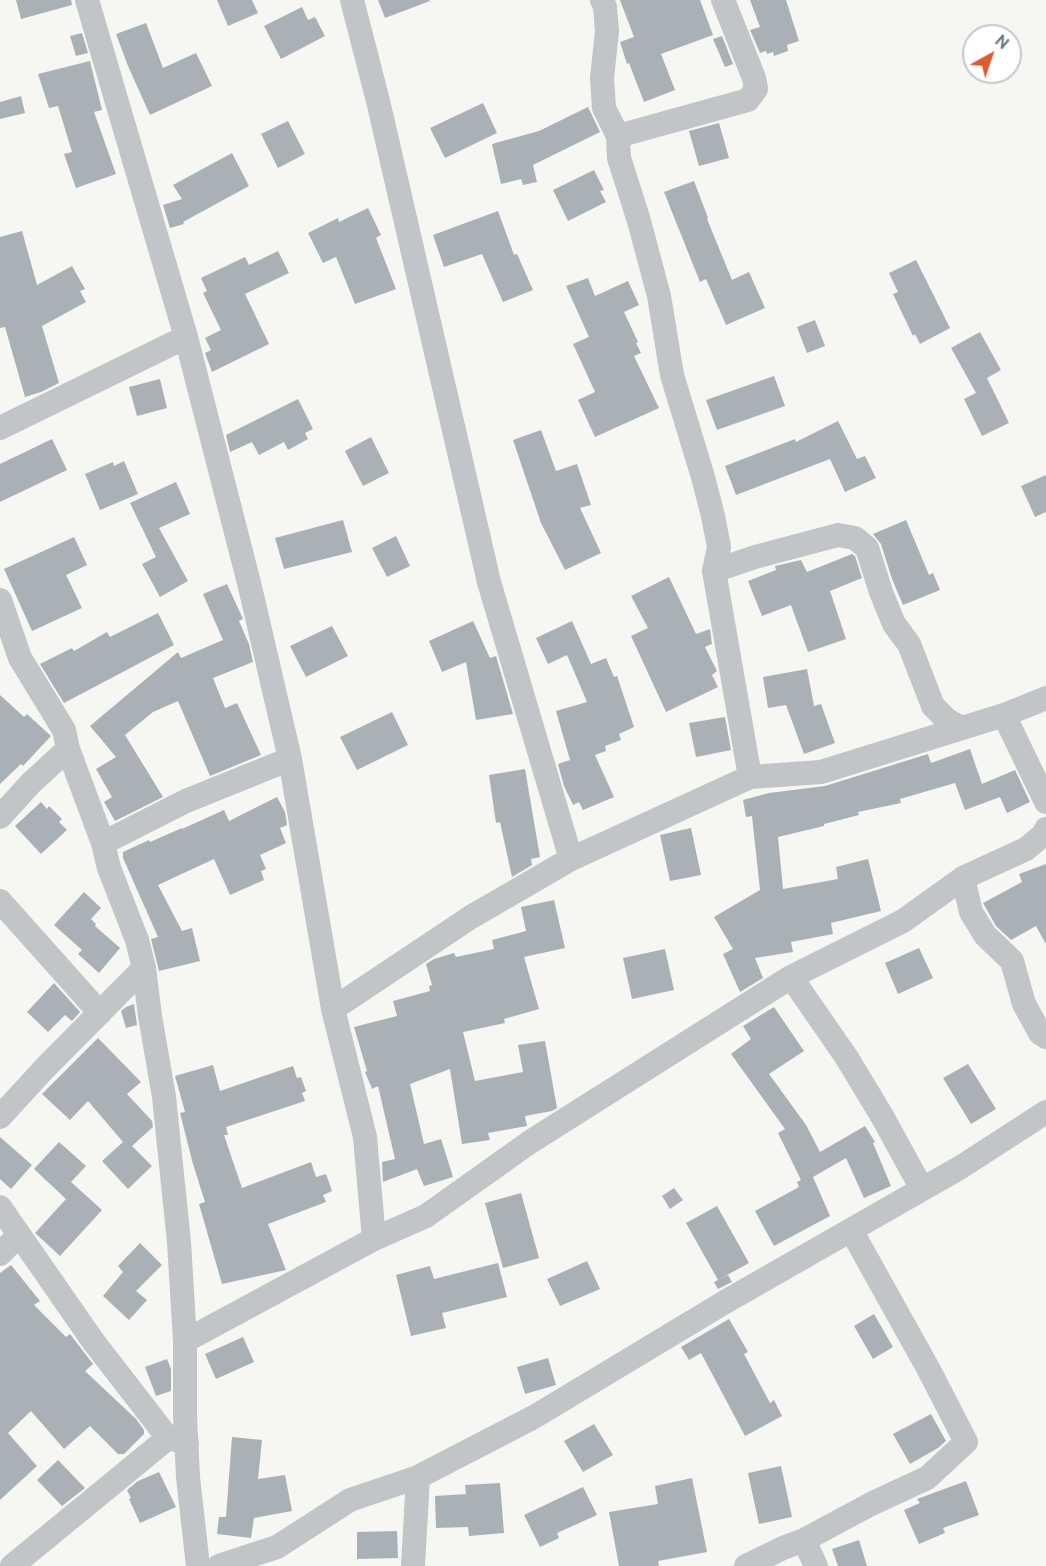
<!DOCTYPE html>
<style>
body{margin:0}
#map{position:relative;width:1046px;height:1566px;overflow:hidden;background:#f6f6f3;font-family:Ubuntu,sans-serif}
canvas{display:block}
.north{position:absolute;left:962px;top:24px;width:60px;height:60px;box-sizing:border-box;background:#fff;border:2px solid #c2c8cd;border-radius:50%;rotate:40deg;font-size:16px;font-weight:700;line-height:24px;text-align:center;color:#667582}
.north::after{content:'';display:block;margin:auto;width:21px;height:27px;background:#db5c2d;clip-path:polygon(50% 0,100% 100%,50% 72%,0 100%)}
</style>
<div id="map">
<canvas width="1046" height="1566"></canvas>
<div class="north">N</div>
</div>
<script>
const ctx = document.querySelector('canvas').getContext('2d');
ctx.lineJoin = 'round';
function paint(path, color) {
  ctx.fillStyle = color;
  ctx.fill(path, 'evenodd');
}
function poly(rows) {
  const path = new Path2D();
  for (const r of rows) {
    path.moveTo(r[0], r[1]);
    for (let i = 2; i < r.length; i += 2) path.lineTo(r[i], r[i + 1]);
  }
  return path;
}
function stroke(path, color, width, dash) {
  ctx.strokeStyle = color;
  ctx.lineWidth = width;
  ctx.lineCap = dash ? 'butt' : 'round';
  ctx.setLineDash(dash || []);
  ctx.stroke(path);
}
paint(poly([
 [16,0,71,0,72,5,21,19],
 [217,0,252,0,258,13,228,26],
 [378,0,429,0,430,1,385,18],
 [620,0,700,0,713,35,661,54,675,90,644,102,629,63,627,64,620,42,634,37],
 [750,0,786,0,799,41,787,45,788,51,774,56,773,52,767,54,766,51,760,53,750,30,760,27],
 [302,7,308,20,315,17,325,36,281,59,264,26],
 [146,23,163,68,196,53,212,86,150,115,128,66,116,34],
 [82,33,88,53,76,56,70,36],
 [722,36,733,64,725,67,713,39],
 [90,61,102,110,94,112,116,174,76,188,64,154,72,152,58,106,49,108,38,74],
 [21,96,25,113,0,119,0,102],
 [483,103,497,133,445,158,430,128],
 [588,107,600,132,533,165,537,182,523,185,521,179,501,184,492,144,539,131],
 [288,121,305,154,278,168,261,134],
 [719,123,729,158,699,166,689,131],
 [232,153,249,186,183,222,184,224,170,228,163,205,182,199,173,185],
 [594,170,604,190,600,191,606,202,568,221,553,190],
 [694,181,708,218,707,219,732,280,749,272,765,308,726,325,706,279,700,282,664,192],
 [368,208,381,235,376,238,396,289,355,304,336,257,323,263,308,233,338,218,339,222],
 [498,211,514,255,517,254,533,290,503,302,482,254,444,267,433,235],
 [22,231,37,285,72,266,85,289,80,291,86,302,42,326,59,383,41,392,25,397,5,327,0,328,0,237],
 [278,251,289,273,245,294,269,344,212,372,205,353,211,350,205,338,221,330,203,293,207,291,201,278,245,257,249,265],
 [916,260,950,328,920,344,915,334,913,336,893,294,898,292,889,273],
 [588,278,595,296,628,281,639,305,624,312,638,342,636,343,641,353,634,356,659,408,595,437,578,400,595,392,573,344,589,337,566,286],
 [815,320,825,346,807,353,797,327],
 [980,332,1001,370,987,378,1009,423,982,436,964,399,976,393,951,348],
 [774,376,785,406,717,430,706,400],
 [160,379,167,408,137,416,129,387],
 [298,399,313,429,305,433,308,439,288,450,284,442,259,455,252,442,230,452,226,435],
 [838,421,857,459,865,456,876,478,845,492,830,459,736,495,725,466,795,439,796,442],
 [541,430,556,471,577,464,591,505,580,508,601,553,565,570,541,523,513,440],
 [371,437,389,473,363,486,345,451],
 [52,439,67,470,0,502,0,464],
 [124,461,138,494,100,510,85,474,113,462,114,466],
 [1046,475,1046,512,1035,517,1021,486],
 [176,482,190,514,159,528,188,581,160,597,142,564,156,557,130,503],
 [343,520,352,552,284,569,275,538],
 [906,520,929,575,933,573,940,590,903,605,892,579,881,544,873,534],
 [396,536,410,566,387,577,372,548],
 [74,537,87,565,66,575,82,608,32,631,4,569],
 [852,554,855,556,862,578,830,591,846,639,808,652,791,605,762,616,748,581,776,570,775,566,801,560,807,572],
 [669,577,696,634,710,629,712,644,705,647,717,671,712,675,718,687,666,712,631,636,648,628,631,596],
 [227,584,243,619,239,621,249,644,253,662,213,678,225,708,237,703,261,755,210,776,178,701,153,712,125,735,163,797,115,821,104,802,112,797,96,769,116,757,90,726,178,652,181,658,223,640,203,594],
 [158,613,174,645,64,703,40,664,72,648,74,651,107,632,110,637],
 [473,621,490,658,496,656,513,714,476,720,466,662,442,672,429,641],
 [572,621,591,664,606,658,614,677,617,676,634,727,619,734,621,740,605,746,606,751,595,755,614,797,583,810,579,802,573,805,564,786,558,764,570,760,556,711,587,702,567,655,548,664,536,638],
 [332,626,348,656,306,677,290,646],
 [807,669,814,706,821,704,835,743,804,754,786,705,768,708,763,677],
 [0,695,24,717,27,714,51,736,23,766,21,764,0,784],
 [392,712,408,745,357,770,340,737],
 [725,717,731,750,696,757,689,723],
 [970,749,982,784,1015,770,1030,802,1007,813,1000,797,965,810,955,783,900,799,901,803,858,812,859,815,824,824,824,826,778,837,783,889,838,879,836,867,868,859,881,911,831,923,833,934,791,942,793,952,755,958,763,978,740,992,723,954,733,949,714,917,760,890,752,816,746,817,743,800,769,793,825,786,928,754,931,763],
 [525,769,540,857,531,859,532,865,512,877,500,822,496,823,489,775],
 [277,797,285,812,287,825,280,828,286,843,260,855,266,869,261,871,264,880,230,895,214,859,158,885,182,931,192,928,200,961,159,971,151,939,158,937,123,858,123,852,149,840,150,842,182,828,182,829,224,810,229,821],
 [41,802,47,809,49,806,62,819,59,822,67,830,41,854,15,826],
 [691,828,701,875,670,881,660,835],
 [1046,864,1046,944,1036,926,1011,940,996,926,983,903,1022,882,1019,874],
 [84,892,101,908,91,919,96,924,95,926,120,948,99,973,78,954,82,950,54,925],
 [554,900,565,948,524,957,539,1009,504,1019,505,1023,463,1032,475,1081,523,1072,518,1045,545,1041,557,1108,552,1111,525,1116,527,1126,488,1133,490,1140,462,1144,450,1069,410,1084,424,1144,441,1139,453,1177,424,1186,417,1169,383,1182,382,1162,395,1159,378,1086,372,1089,365,1072,367,1071,354,1027,397,1016,393,1001,430,991,429,986,432,985,426,964,434,959,454,953,456,957,494,949,492,940,526,931,521,907],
 [919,948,933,978,898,994,885,963],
 [665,949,674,990,632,999,623,958],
 [54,983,80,1012,72,1021,65,1015,48,1032,27,1012],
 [134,1004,137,1025,126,1028,121,1011,126,1007],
 [774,1007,804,1051,769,1074,806,1125,820,1152,865,1126,875,1142,873,1143,891,1186,864,1198,846,1158,813,1177,830,1216,774,1246,755,1211,799,1187,797,1182,801,1180,778,1133,785,1129,731,1054,751,1039,743,1026],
 [98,1038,141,1082,127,1094,152,1121,153,1127,132,1146,152,1166,128,1189,102,1161,123,1142,88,1101,70,1120,42,1094],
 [968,1064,996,1109,971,1124,943,1078],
 [213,1065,220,1091,293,1066,297,1078,301,1077,306,1091,302,1093,305,1101,226,1127,228,1135,224,1135,242,1188,311,1162,316,1177,326,1174,332,1191,323,1195,326,1202,268,1224,286,1270,222,1284,199,1204,205,1202,193,1164,180,1113,185,1112,175,1076],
 [0,1137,32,1165,11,1189,0,1179],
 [59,1142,86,1166,71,1182,102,1210,60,1256,35,1233,66,1199,34,1169],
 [674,1188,683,1200,670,1209,662,1196],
 [521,1193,539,1258,503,1268,485,1203],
 [717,1206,749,1263,718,1280,686,1223],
 [140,1243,162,1265,136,1291,147,1300,129,1320,103,1296,123,1272,118,1266],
 [587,1261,600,1289,560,1306,547,1279],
 [498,1263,507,1297,442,1313,446,1328,411,1336,396,1275,430,1266,434,1279],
 [11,1265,40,1301,34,1305,66,1337,70,1334,93,1364,85,1371,136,1419,144,1430,144,1434,124,1454,118,1454,90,1426,64,1449,31,1411,8,1433,37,1466,0,1500,0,1273],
 [728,1275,732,1282,718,1289,714,1282],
 [874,1314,893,1347,873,1359,854,1326],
 [729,1319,748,1352,744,1354,770,1403,774,1400,782,1416,745,1436,701,1353,689,1360,681,1347],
 [243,1337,254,1362,216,1379,205,1354],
 [548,1358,556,1385,525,1394,517,1367],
 [167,1359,171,1369,171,1391,156,1396,145,1367],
 [931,1414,946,1441,938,1448,910,1464,893,1434],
 [594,1424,613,1455,583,1472,564,1441],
 [232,1437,262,1440,258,1479,285,1475,292,1511,254,1518,251,1538,217,1534,219,1517,226,1517],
 [58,1460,85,1488,62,1506,37,1480],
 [781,1466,792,1517,759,1524,748,1473],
 [159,1472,176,1507,140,1523,129,1499,131,1498,127,1490,138,1481],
 [692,1478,707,1552,658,1561,659,1566,619,1566,609,1512,658,1504,655,1486],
 [966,1481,979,1515,943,1528,945,1533,919,1544,904,1510,920,1503,917,1499],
 [500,1483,504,1533,469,1536,468,1527,436,1528,435,1496,466,1494,465,1485],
 [583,1487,597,1515,557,1533,559,1538,540,1547,524,1515],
 [397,1531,398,1558,357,1559,357,1532],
 [859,1540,867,1566,838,1566,832,1549]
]), '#aab1b6');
stroke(poly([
 [87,0,186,337,250,587,290,759,333,1009,365,1137,374,1239],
 [352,0,378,101,489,582,571,859],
 [602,0,605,7,607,31,602,78,604,108,618,136,619,158,639,221,659,296,672,375,703,477,713,516,719,547,714,571,750,777],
 [618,136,748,100,756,89,754,78,723,0],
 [0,428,186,337],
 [714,571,755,557,838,535,855,538,867,548,881,592,894,624,909,644,933,706,947,720,961,728],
 [0,600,20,658,64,730,68,749,103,843,109,868,137,940,144,968,150,1016,164,1097,179,1242,185,1341,185,1415,188,1477,198,1566],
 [1004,715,1046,802],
 [0,817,31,783,68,749],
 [103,843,186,801,290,759],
 [963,878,971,912,985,935,1012,961,1024,1004,1040,1033,1046,1037],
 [0,901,100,1013],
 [791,977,847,1058,882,1116,922,1189],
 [333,1009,471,917,571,859,750,777,821,772,1004,715,1046,698],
 [0,1117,44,1069,144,968],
 [0,1207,93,1341,168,1438,187,1443],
 [0,1254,18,1236],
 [185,1341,374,1239,426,1216,530,1142,791,977,903,921,963,878,1026,849,1043,835,1046,829],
 [804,1540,816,1566],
 [12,1566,168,1438],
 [219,1566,277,1547,350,1500,418,1477,534,1417,725,1302,961,1167,1046,1112],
 [413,1566,418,1477],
 [746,1566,783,1548,804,1540,871,1504,927,1478,966,1442,929,1370,851,1230]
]), '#c1c5c8', 24);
</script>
